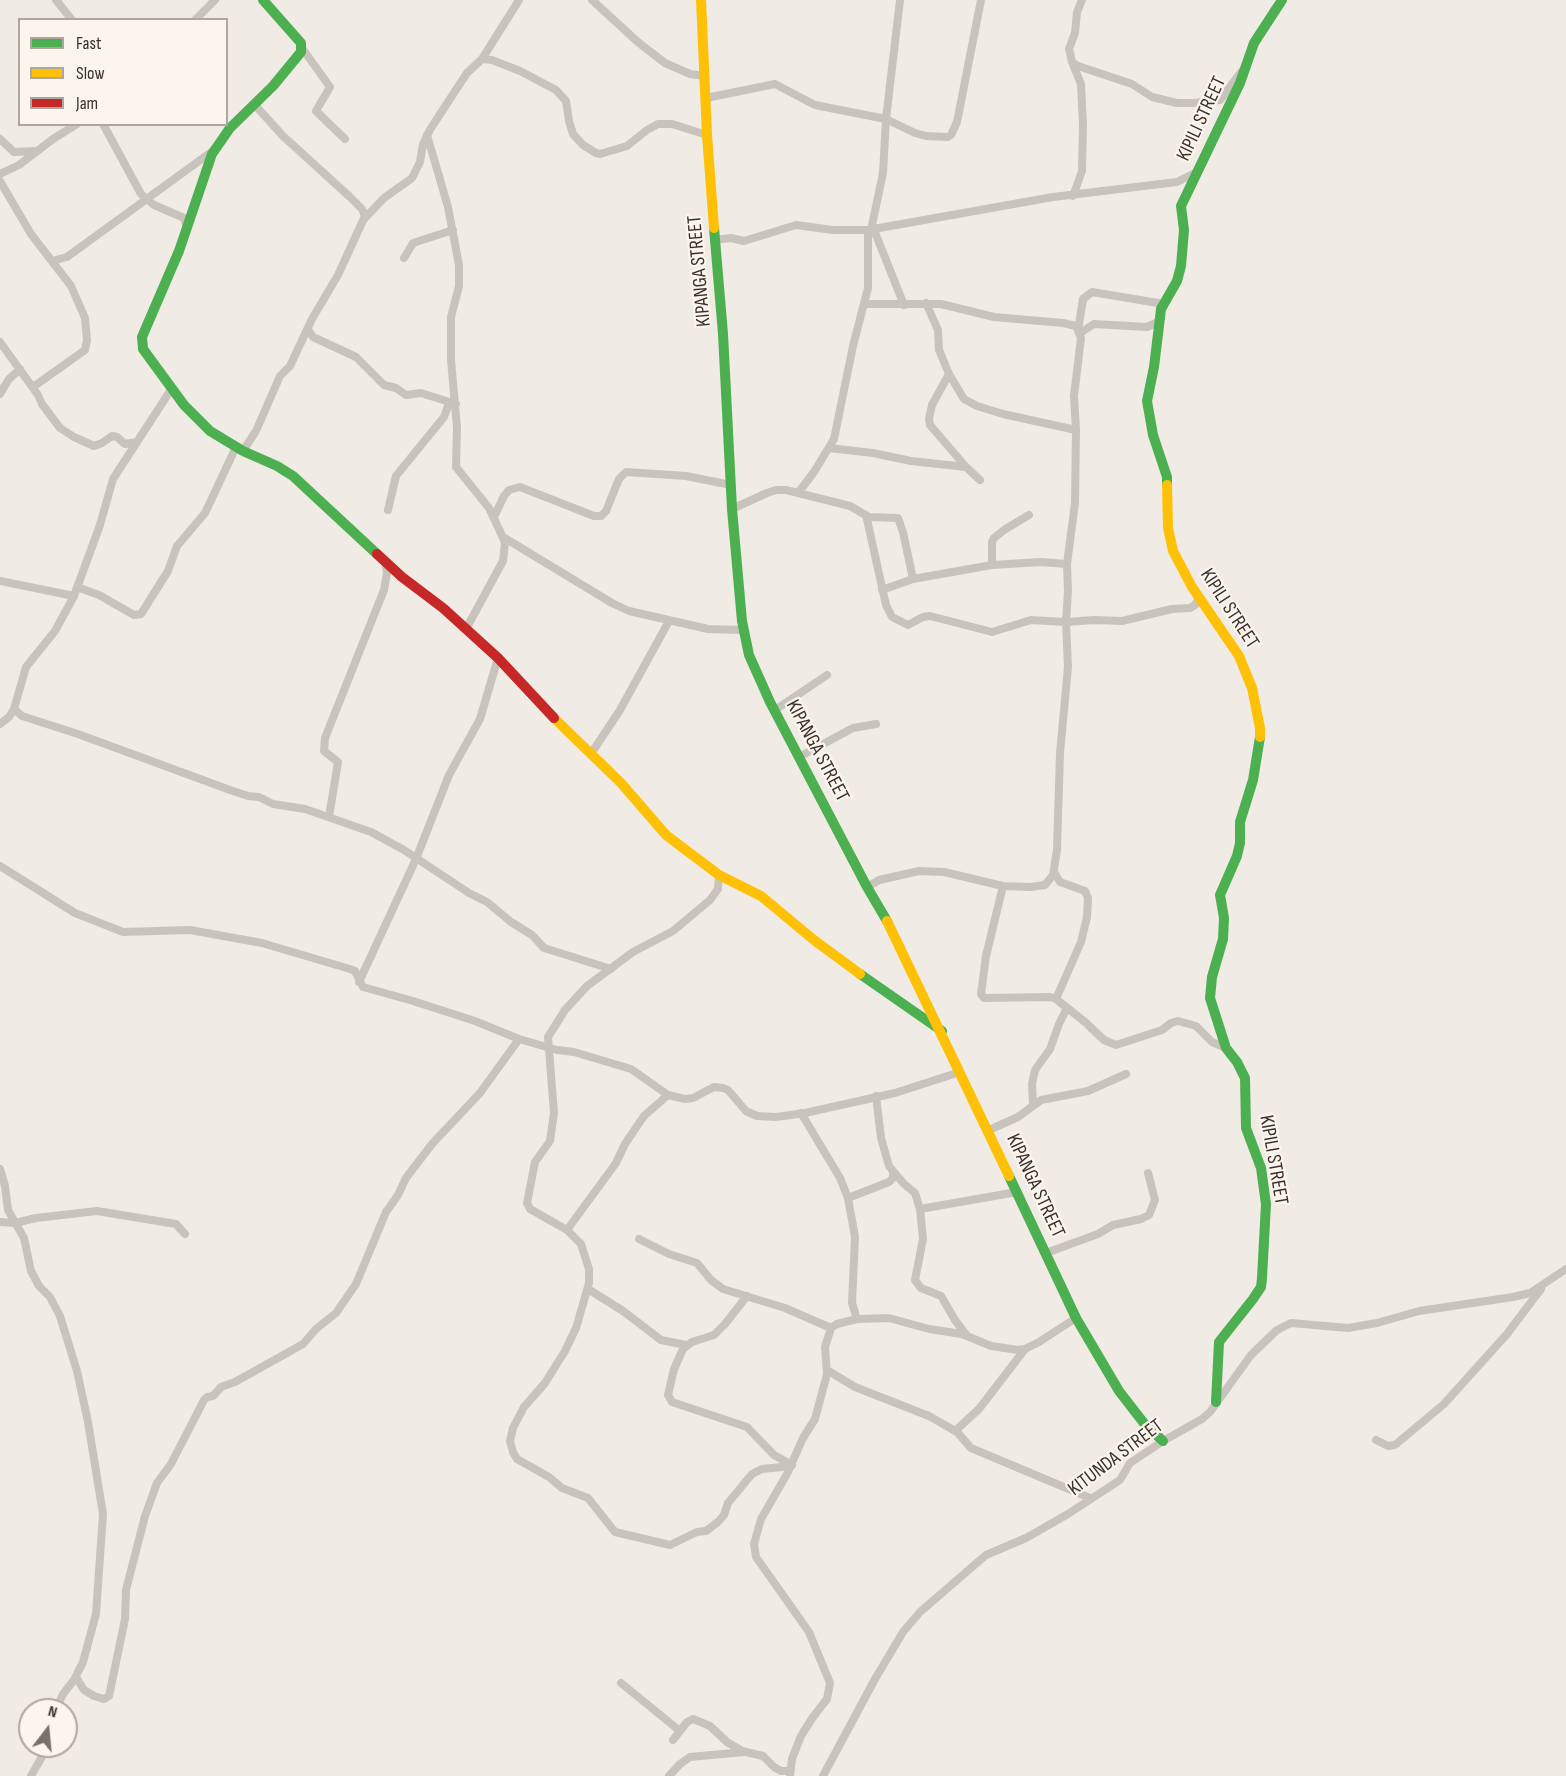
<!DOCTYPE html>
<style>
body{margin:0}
#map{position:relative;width:1566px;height:1776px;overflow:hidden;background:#f0ebe5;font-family:"Sofia Sans Condensed",sans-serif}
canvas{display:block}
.legend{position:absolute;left:18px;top:18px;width:210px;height:108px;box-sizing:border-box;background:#fbf5ee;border:2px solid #aea6a0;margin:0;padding:8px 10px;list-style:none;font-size:18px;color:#3b302b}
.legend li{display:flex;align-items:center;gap:12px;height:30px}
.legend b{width:30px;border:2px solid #aea6a0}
.north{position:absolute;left:18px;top:1698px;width:60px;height:60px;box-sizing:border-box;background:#fbf5ee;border:2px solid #aea6a0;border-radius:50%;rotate:16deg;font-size:16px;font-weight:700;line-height:24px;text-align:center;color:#3b302b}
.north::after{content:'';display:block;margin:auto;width:21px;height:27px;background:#7a716c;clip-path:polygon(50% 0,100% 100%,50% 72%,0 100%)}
</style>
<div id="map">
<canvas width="1566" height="1776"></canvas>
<ul class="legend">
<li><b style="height:8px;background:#4caf50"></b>Fast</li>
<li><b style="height:8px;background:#ffc107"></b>Slow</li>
<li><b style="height:8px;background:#c62828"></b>Jam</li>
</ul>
<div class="north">N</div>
</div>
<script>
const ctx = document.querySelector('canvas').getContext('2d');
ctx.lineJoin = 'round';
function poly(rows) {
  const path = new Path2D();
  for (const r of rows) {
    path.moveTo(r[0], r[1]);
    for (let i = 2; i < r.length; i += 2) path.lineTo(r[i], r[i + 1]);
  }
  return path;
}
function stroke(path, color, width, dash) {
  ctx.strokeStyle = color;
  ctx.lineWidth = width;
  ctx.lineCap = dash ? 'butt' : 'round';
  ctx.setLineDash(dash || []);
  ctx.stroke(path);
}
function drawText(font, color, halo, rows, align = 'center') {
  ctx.font = font + ' "Sofia Sans Condensed",sans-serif';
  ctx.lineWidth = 4.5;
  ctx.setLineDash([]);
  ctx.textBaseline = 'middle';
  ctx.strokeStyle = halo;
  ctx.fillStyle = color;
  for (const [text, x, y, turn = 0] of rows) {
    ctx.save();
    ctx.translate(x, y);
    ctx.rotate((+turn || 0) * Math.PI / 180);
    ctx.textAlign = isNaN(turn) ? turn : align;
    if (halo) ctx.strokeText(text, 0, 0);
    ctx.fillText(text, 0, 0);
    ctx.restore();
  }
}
stroke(poly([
 [56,0,72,20],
 [592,0,639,43,665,63,690,74,705,76],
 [1082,0,1077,12,1075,33,1069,49,1072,62,1078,66,1132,84,1152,97,1177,103,1194,103,1220,100,1242,71],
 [195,20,215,0],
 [302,48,330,87,316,111,345,139],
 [482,59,492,60,520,71,556,90,566,101,569,121,573,134,583,145,596,153,600,154,627,146,647,130,658,124,672,124,707,135],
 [1072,62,1081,84,1083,125,1082,171,1073,196],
 [706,98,775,84,815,105,886,119,915,133,926,136,948,137,951,135,957,122,981,0],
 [103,124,141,194,154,205,184,218,187,228],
 [427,135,448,207,459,265,459,286,451,317,451,360,457,428,456,467,489,508,505,542,503,561,466,629],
 [0,139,14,152,36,151],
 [0,174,19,165,53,139,77,124],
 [0,181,31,234,71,286,85,318,87,340,85,350,33,387],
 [364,219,384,198,412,178,420,162,423,144,431,128,467,73,482,59,519,0],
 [871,230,883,173,886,119,900,0],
 [874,230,904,305],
 [714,240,731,238,744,241,796,225,833,230,868,230,1053,197,1177,182,1197,172],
 [404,258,413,243,453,230],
 [52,261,67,257,214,150],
 [926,303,938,330,939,350,949,374,964,399,977,406,1003,414,1076,430],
 [864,304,941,304,994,317,1063,323,1076,326,1081,338,1074,396,1076,430,1075,503,1067,564,1068,591,1066,622,1068,667,1060,753,1057,850,1053,875,1045,885,1031,887,1003,886,944,872,919,871,879,880,867,887],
 [308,329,313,337,356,357,384,385,396,388,406,395,421,393,456,404],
 [1078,330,1083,299,1092,292,1164,304],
 [1080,333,1094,324,1147,327,1158,322],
 [0,342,38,395,42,404,60,428,74,437,94,446,102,443,112,436,117,437,125,444,137,442],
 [949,374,932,405,929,419,930,425,966,467,980,480],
 [0,394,9,379,20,369],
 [829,448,873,453,911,461,966,467],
 [243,451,256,431,280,376,290,366,312,319,338,275,365,216,362,209,350,197,283,136,254,104],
 [798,493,814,472,834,439,853,346,868,288,868,230],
 [732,509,767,493,776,490,786,490,850,506,869,517,898,518,903,532,913,579],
 [388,510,396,476,444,417,449,403],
 [866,515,886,605,892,617,908,625,923,617,930,616,992,632,1031,620,1066,622,1094,620,1122,621,1172,609,1190,608,1195,605,1199,598],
 [494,517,504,496,509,490,520,487,594,516,601,516,606,511,619,479,626,472,686,476,731,485],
 [503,537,612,603,629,611,708,629,743,630],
 [992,565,992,542,994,538,1004,530,1029,515],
 [0,581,74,596],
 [77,587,99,595,134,615,141,614,168,571,177,546,205,513,236,447],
 [882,590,913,579,992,565,1041,562,1067,564],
 [14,709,22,716,78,734,230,790,248,796,259,797,273,804,305,809,371,832,404,850,469,893,487,902,511,922,532,935,544,948,611,969],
 [775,710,827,675],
 [0,724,9,717,14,709,26,667,55,631,74,596,100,525,113,479,172,388],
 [591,754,620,710,669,621],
 [799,757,853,728,876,724],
 [329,817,338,762,324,751,325,738,384,590,387,573,385,561],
 [0,866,75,913,123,932,190,930,262,943,350,969,355,971,363,987,413,1001,475,1021,519,1039,557,1050,574,1052,631,1069,668,1095,685,1099,693,1098,714,1087,723,1088,728,1090,746,1111,757,1116,776,1117,805,1113,895,1093,960,1072],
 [1054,872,1060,882,1085,891,1088,898,1087,917,1081,942,1056,999],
 [719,875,718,889,710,900,673,931,633,952,587,986,565,1010,548,1037,554,1113,550,1141,535,1162,527,1203,530,1209,567,1230,581,1244,589,1269,589,1283,576,1328,565,1351,545,1383,524,1407,513,1428,510,1441,513,1452,517,1459,549,1477,562,1488,588,1498,615,1532,670,1545,697,1532,706,1531,718,1522,724,1515,728,1503,752,1474,762,1469,782,1467,788,1463],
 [1003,886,986,956,981,994,984,998,1050,997,1056,999,1085,1022,1104,1040,1116,1045,1162,1030,1171,1023,1178,1021,1196,1026,1212,1042,1226,1048],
 [359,982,416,859,449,775,480,719,498,658],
 [1033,1104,1032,1084,1035,1070,1050,1049,1059,1024,1067,1008],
 [801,1113,840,1178,848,1198,855,1237,852,1303,857,1319],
 [989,1130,1018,1117,1041,1100,1088,1091,1126,1074],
 [0,1169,5,1186,8,1210,24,1238,31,1271,39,1286,50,1297,60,1316,77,1371,88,1422,103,1514,96,1614,83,1662,74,1680,63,1694,56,1710],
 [893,1171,904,1184,915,1193,920,1209,923,1239,915,1280,921,1288,941,1296,955,1320,967,1336],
 [848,1198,889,1182,893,1178,893,1171,889,1166,881,1138,876,1096],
 [920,1209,1017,1192],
 [0,1222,15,1223,36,1218,97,1211,176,1224,185,1234],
 [567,1230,616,1163,625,1144,644,1116,668,1095],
 [639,1239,669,1254,697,1263,711,1280,723,1289,785,1308,831,1328],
 [1046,1253,1098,1234,1113,1225,1141,1219,1149,1215,1155,1200,1148,1173],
 [588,1289,623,1311,661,1340,686,1345],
 [747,1296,725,1324,714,1335,692,1342,683,1349,674,1369,668,1395,672,1402,747,1427,774,1455,792,1465],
 [827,1370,855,1387,929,1416,957,1432,971,1448,1090,1498],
 [955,1431,979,1409,1025,1349],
 [1376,1440,1388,1446,1395,1445,1444,1404,1507,1334,1541,1289],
 [76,1677,84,1690,94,1696,104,1699,109,1696,125,1619,126,1590,145,1516,157,1483,171,1464,204,1400,207,1397,213,1396,221,1387,235,1382,303,1344,316,1329,336,1313,356,1284,386,1212,398,1195,406,1178,432,1144,480,1093,519,1039],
 [621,1683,680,1731],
 [673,1740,687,1722,693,1719,710,1726,727,1742,742,1751,763,1756,774,1767,781,1771,790,1771],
 [31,1776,48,1746],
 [669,1776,680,1764,690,1757,744,1752],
 [790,1776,792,1759,801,1736,813,1717,827,1699,830,1683,809,1632,756,1557,754,1544,761,1519,787,1474,803,1438,815,1419,827,1374,825,1347,831,1328,837,1324,857,1319,889,1318,929,1329,962,1334,991,1346,1018,1350,1025,1349,1039,1342,1076,1318],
 [823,1776,875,1679,903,1632,920,1612,986,1555,1026,1538,1068,1514,1120,1480,1130,1463,1163,1441,1202,1419,1210,1412,1251,1355,1277,1330,1291,1323,1348,1328,1377,1323,1419,1311,1513,1297,1530,1293,1566,1269]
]), '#c9c3be', 8);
stroke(poly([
 [263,0,301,43,301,52,273,86,230,128,212,154,179,251,142,337,143,349,184,405,210,431,243,451,277,466,293,476,377,554],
 [714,228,723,334,732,509,742,621,749,655,770,702,867,887,887,921],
 [1167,485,1167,477,1153,435,1147,401,1154,367,1161,309,1177,281,1181,266,1184,230,1181,206,1240,83,1254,43,1282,0],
 [860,974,942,1031],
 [1009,1176,1076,1318,1119,1391,1143,1422,1163,1441],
 [1216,1402,1219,1342,1253,1299,1261,1287,1262,1278,1266,1204,1261,1168,1246,1128,1245,1078,1237,1062,1226,1048,1210,998,1212,977,1223,939,1224,918,1220,895,1237,856,1240,843,1240,822,1253,780,1260,737]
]), '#4caf50', 10);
stroke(poly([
 [701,0,707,135,714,228],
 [1167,485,1168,528,1173,551,1192,587,1239,656,1252,688,1260,728,1260,737],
 [554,718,621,783,666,835,719,875,761,896,814,940,860,974],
 [887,921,1009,1176]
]), '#ffc107', 10);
stroke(poly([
 [377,554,402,577,443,608,498,658,554,718]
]), '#c62828', 10);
drawText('20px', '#3b302b', '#fbf5ee', [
 ["KIPILI STREET",1202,119,-65],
 ["KIPANGA STREET",700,271,-95],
 ["KIPILI STREET",1229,609,57],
 ["KIPANGA STREET",817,751,62],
 ["KIPILI STREET",1273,1160,80],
 ["KIPANGA STREET",1035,1186,65],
 ["KITUNDA STREET",1116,1458,-37]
]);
</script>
